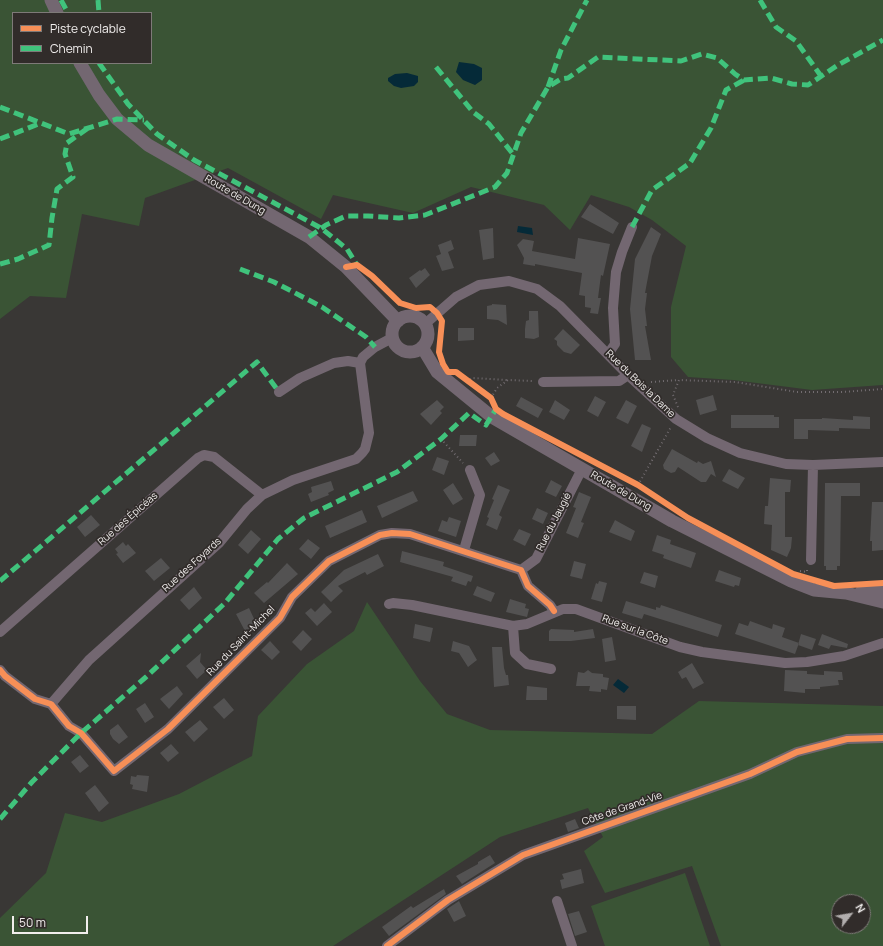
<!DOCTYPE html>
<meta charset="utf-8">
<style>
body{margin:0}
#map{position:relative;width:883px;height:946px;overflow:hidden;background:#393735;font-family:Manrope,sans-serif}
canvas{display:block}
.legend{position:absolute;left:12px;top:12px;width:140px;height:52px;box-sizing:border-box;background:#312c2a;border:1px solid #7e7a78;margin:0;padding:5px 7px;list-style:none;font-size:12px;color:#f1eeed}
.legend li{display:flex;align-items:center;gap:8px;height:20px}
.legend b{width:20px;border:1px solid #7e7a78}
.north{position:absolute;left:831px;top:894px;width:40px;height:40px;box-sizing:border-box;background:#312c2a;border:1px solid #7e7a78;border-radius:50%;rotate:59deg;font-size:11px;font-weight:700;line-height:16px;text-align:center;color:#f1eeed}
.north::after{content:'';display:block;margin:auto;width:14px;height:18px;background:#b1aead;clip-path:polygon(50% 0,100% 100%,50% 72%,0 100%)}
.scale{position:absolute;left:12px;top:916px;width:76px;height:18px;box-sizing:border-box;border:2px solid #f1eeed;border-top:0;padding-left:5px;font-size:12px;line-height:14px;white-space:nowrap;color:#f1eeed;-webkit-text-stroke:3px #312c2a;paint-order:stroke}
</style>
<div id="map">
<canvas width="883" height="946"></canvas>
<ul class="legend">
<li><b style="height:5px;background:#f78f57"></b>Piste cyclable</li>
<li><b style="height:5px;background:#40c37c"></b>Chemin</li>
</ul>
<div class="north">N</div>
<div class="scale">50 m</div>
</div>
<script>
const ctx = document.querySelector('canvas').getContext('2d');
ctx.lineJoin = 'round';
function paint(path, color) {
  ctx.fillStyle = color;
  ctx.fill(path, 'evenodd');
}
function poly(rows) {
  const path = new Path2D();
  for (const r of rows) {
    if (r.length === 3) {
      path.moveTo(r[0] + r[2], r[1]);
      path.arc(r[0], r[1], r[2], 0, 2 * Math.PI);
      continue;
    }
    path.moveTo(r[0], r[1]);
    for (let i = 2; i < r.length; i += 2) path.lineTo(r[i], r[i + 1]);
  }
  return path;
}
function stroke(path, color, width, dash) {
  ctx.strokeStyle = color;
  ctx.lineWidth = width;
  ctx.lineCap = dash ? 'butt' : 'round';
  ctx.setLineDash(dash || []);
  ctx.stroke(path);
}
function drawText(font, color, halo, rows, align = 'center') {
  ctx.font = font + ' Manrope,sans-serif';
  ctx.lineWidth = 3.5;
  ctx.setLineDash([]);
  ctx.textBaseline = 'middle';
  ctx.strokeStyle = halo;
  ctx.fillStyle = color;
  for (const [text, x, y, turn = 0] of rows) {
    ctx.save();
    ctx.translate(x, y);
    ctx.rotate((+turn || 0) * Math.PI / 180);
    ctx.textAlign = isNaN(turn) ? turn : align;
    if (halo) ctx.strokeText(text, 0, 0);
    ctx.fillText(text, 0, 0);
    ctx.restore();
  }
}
paint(poly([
 [0,0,883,0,883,385,812,390,733,380,688,377,671,357,671,307,686,246,652,220,629,207,591,195,570,230,544,205,471,187,413,213,333,195,321,219,228,168,145,198,139,226,82,214,66,298,30,296,0,319],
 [13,13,151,13,151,63,13,63],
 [367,602,420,681,447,714,490,730,652,734,699,701,883,706,883,946,721,946,692,866,605,893,584,851,603,837,588,808,500,837,333,946,0,946,0,918,46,873,65,813,102,822,179,794,252,756,258,716,307,664,354,631],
 [839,902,863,902,863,926,839,926],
 [685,873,710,946,605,946,591,906]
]), '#3a5435');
paint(poly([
 [459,62,474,64,482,68,482,80,475,85,463,80,456,72],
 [407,73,418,76,418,82,414,86,401,88,394,86,388,81,388,78,395,74],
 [518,226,532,228,533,235,517,232],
 [618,679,629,687,624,693,613,685]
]), '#052a38');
paint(poly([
 [590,204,619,223,613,234,581,217],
 [651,227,661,234,652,256,645,293,647,293,645,309,647,326,645,326,651,360,635,360,630,309,635,259],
 [493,228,494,258,483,260,479,230],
 [578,238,610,244,603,276,601,275,598,298,601,298,598,314,590,313,591,308,585,307,585,296,579,295,582,273,535,264,535,266,523,264,524,258,517,245,523,239,534,241,532,251,575,259],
 [451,240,454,249,448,252,454,268,442,271,436,256,441,254,438,245],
 [425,268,430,275,416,288,409,278,420,270,421,271],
 [492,304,506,305,507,325,498,320,487,319,487,306,492,305],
 [529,311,538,311,539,337,534,339,525,338,525,329,526,321,529,320],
 [458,328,474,328,474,340,458,341],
 [563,329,580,345,571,354,564,352,557,345,557,341,554,339],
 [713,395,717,410,700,415,696,400],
 [595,396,606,402,598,417,587,411],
 [521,397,543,409,538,418,516,406],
 [437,400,444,407,440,411,442,413,431,425,420,414],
 [555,400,570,410,564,420,549,412],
 [626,400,637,406,628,424,616,418],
 [731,415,774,415,774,417,779,417,779,428,731,428],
 [853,416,870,417,870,429,839,428,839,431,808,430,808,439,794,439,794,419,822,419,822,418,853,420],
 [642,424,651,428,642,452,631,446],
 [460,435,477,435,476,446,459,446],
 [672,449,697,463,698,461,703,464,711,461,716,477,711,474,706,482,701,482,678,467,675,472,671,473,664,469,663,465],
 [494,452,500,461,491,466,485,458],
 [437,457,449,461,444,475,432,470],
 [729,469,745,478,738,489,722,481],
 [770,478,791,480,790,492,785,492,785,537,792,537,791,548,787,557,771,550,772,525,764,524,765,506,768,506],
 [551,480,562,486,556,497,545,492],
 [331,481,334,490,328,493,329,495,311,502,308,494,312,492,311,487],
 [453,483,463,499,453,505,443,490],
 [825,483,860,483,860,496,841,496,840,566,837,566,837,570,826,570,826,566,824,566],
 [498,485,510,490,499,515,502,517,497,530,486,525,489,518,487,517,494,500,492,499],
 [413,491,418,501,382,518,377,506],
 [579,492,591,497,581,522,584,523,578,538,566,533,576,508,573,507],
 [872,502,883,502,883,550,872,551,872,541,870,541],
 [537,508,548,513,543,524,532,519],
 [362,510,367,522,330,538,325,526],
 [91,515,100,525,85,537,77,527],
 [449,517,461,521,456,537,438,531,442,520,447,522],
 [615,520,635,531,631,541,609,532],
 [519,529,531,534,525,546,513,540],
 [251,530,261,539,248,554,238,545],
 [657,535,671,540,670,544,696,553,691,568,663,558,664,555,652,551],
 [308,539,320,548,311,559,299,549],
 [123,542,126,546,128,544,136,553,123,563,116,554,118,553,115,549],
 [402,551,444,562,443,566,473,576,471,582,468,581,466,586,451,581,453,577,400,562],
 [378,554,384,566,367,575,365,572,338,586,343,591,331,602,321,592,344,570],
 [161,558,170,568,154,581,145,571],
 [574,561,586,564,582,579,570,576],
 [287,563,298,574,264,603,254,593,267,582,268,583],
 [719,570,741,578,739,586,735,585,734,587,715,581],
 [644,572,658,576,655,588,640,583],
 [599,581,607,583,602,602,591,599,596,583,598,584],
 [477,586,495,593,491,602,473,595],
 [194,587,202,598,189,610,180,600],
 [510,599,526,604,525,608,529,609,527,617,506,612],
 [626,601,656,610,656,607,660,608,661,605,722,625,718,637,644,614,642,619,622,613],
 [324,603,332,612,317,626,305,613,311,608,315,612],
 [249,608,257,625,245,631,236,614],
 [750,621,772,629,773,624,785,628,782,637,799,643,795,654,735,634,739,623,748,626],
 [415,624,433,628,430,642,413,638],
 [551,629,574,630,574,632,593,629,595,638,571,641,549,641,549,631],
 [303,630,312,639,301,651,292,642],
 [801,634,816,639,812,650,798,645],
 [822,634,848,644,847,648,831,645,829,649,818,645],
 [612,637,616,660,605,662,602,639],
 [270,641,280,652,272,660,261,650],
 [453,641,469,646,477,660,468,667,459,653,451,651],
 [492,647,502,647,504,668,506,675,508,675,509,685,494,687],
 [201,653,200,662,207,670,197,679,186,666],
 [692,663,704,683,693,689,686,677,682,679,678,672],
 [588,670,592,673,603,674,603,677,609,678,607,690,601,689,601,692,589,691,590,686,576,686,578,672,584,673],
 [785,670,807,671,807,674,824,675,824,671,842,672,843,680,838,680,839,685,820,687,820,689,805,689,805,693,784,691],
 [177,686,183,694,169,709,160,699],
 [527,686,547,688,547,700,526,700],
 [224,698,234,710,224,719,213,707],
 [145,703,154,717,145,723,136,709],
 [617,706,636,706,636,720,617,719],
 [200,720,208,729,194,742,185,732],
 [118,724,128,737,119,744,113,739,110,734,110,730],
 [171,744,179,753,168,762,160,753],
 [80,755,89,766,80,773,71,762],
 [137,775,149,776,147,792,132,789,133,785,130,784,131,776,136,777],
 [95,785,109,803,99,812,85,793],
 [575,819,579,828,568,832,565,823],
 [490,855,495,863,462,884,456,876,478,864,478,862],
 [581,869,584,883,562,889,560,880,564,879,562,874],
 [444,889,446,894,389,936,382,927,411,906,413,908],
 [459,901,466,916,454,922,447,909],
 [579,911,587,932,575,936,568,914]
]), '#535252');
stroke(poly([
 [467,382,472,378,507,380],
 [651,382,678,380],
 [491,398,497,388,508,380,533,381],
 [678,407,673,395,679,380,735,382,797,392,842,392,883,389],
 [441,439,463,463],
 [638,485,671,427],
 [800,571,807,572,807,568]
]), '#726c70', 2, [1, 3]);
stroke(poly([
 [425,324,456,297,479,285,509,281,537,289,560,306,628,375,676,419,707,438,740,453,786,464,813,465,883,462],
 [608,354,615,344,613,308,616,272,622,252,632,227],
 [543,382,619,381,628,375],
 [279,392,300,378,334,363,348,361,360,363],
 [464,550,480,495,470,470],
 [811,560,813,465],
 [521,570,536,559,582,469],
 [389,604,393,603,412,605,513,626,527,624,563,609,576,609,680,647,702,652,785,663,807,662,844,656,883,643],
 [513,626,515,653,527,664,551,669],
 [0,632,198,458,204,455,214,457,262,495],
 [0,670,5,676,35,699,51,704,69,726,81,733,114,771,168,729,280,618,292,597,329,561,380,535,392,533,410,534,521,570,528,586,550,605,554,611],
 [51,704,89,660,219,543,247,509,262,495,293,480,356,459,362,453,365,449,369,433,360,363,363,357,375,347,392,338],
 [557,901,572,946],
 [387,946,448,900,523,855,750,774,797,752,847,739,883,738]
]), '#736771', 10);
stroke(poly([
 [51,0,57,13],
 [80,63,99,95,117,119,148,145,309,237,346,267,398,321],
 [410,334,18],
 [422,347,437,372,492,417,672,521,791,581,814,590,846,593,883,602],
 [861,592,883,590]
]), '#736771', 13);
stroke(poly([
 [61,0,68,13],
 [98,0,99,13],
 [760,0,776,27,796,41,821,76],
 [99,63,128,104,157,134,194,160,321,228,347,249,357,265],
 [436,67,473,112,489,124,513,154],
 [548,87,561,50,587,0],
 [0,107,69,134,117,119,144,120],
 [0,139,41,123],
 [632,227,652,190,690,163,711,128,726,90,744,80],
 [309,237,326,225,346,216,368,216,399,218,425,215,495,187,507,173,521,133,548,87,561,79,568,78,598,57,681,61,702,54,717,58,735,74,744,80,771,78,792,84,808,85,838,65,883,40],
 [0,264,18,259,49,245,52,218,57,189,73,177,65,154,67,143,88,128],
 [240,269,274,282,322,307,366,337,375,347],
 [0,581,257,362,279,392],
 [0,819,32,782,81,733,146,677,225,603,278,539,304,518,397,472,441,439,469,413,486,425,496,409]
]), '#40c37c', 5, [10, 5]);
stroke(poly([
 [346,267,357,265,372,276,400,303,416,308,430,307,437,313,442,321,439,352,443,364,448,372,456,372,491,398,496,409,503,414,638,485,688,518,793,574,834,586,883,583],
 [0,670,5,676,35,699,51,704,69,726,81,733,114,771,168,729,280,618,292,597,329,561,380,535,392,533,410,534,521,570,528,586,550,605,554,611],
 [387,946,448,900,523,855,750,774,797,752,847,739,883,738]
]), '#f78f57', 6);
drawText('10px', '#f1eeed', '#312c2a', [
 ["Route de Dung",235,195,30],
 ["Rue du Bois la Dame",640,384,44],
 ["Route de Dung",621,491,30],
 ["Rue des Épicéas",128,519,-41],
 ["Rue du Jaugié",554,522,-63],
 ["Rue des Foyards",192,565,-42],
 ["Rue sur la Côte",635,630,20],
 ["Rue du Saint-Michel",241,641,-46],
 ["Côte de Grand-Vie",622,809,-19]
]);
</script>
